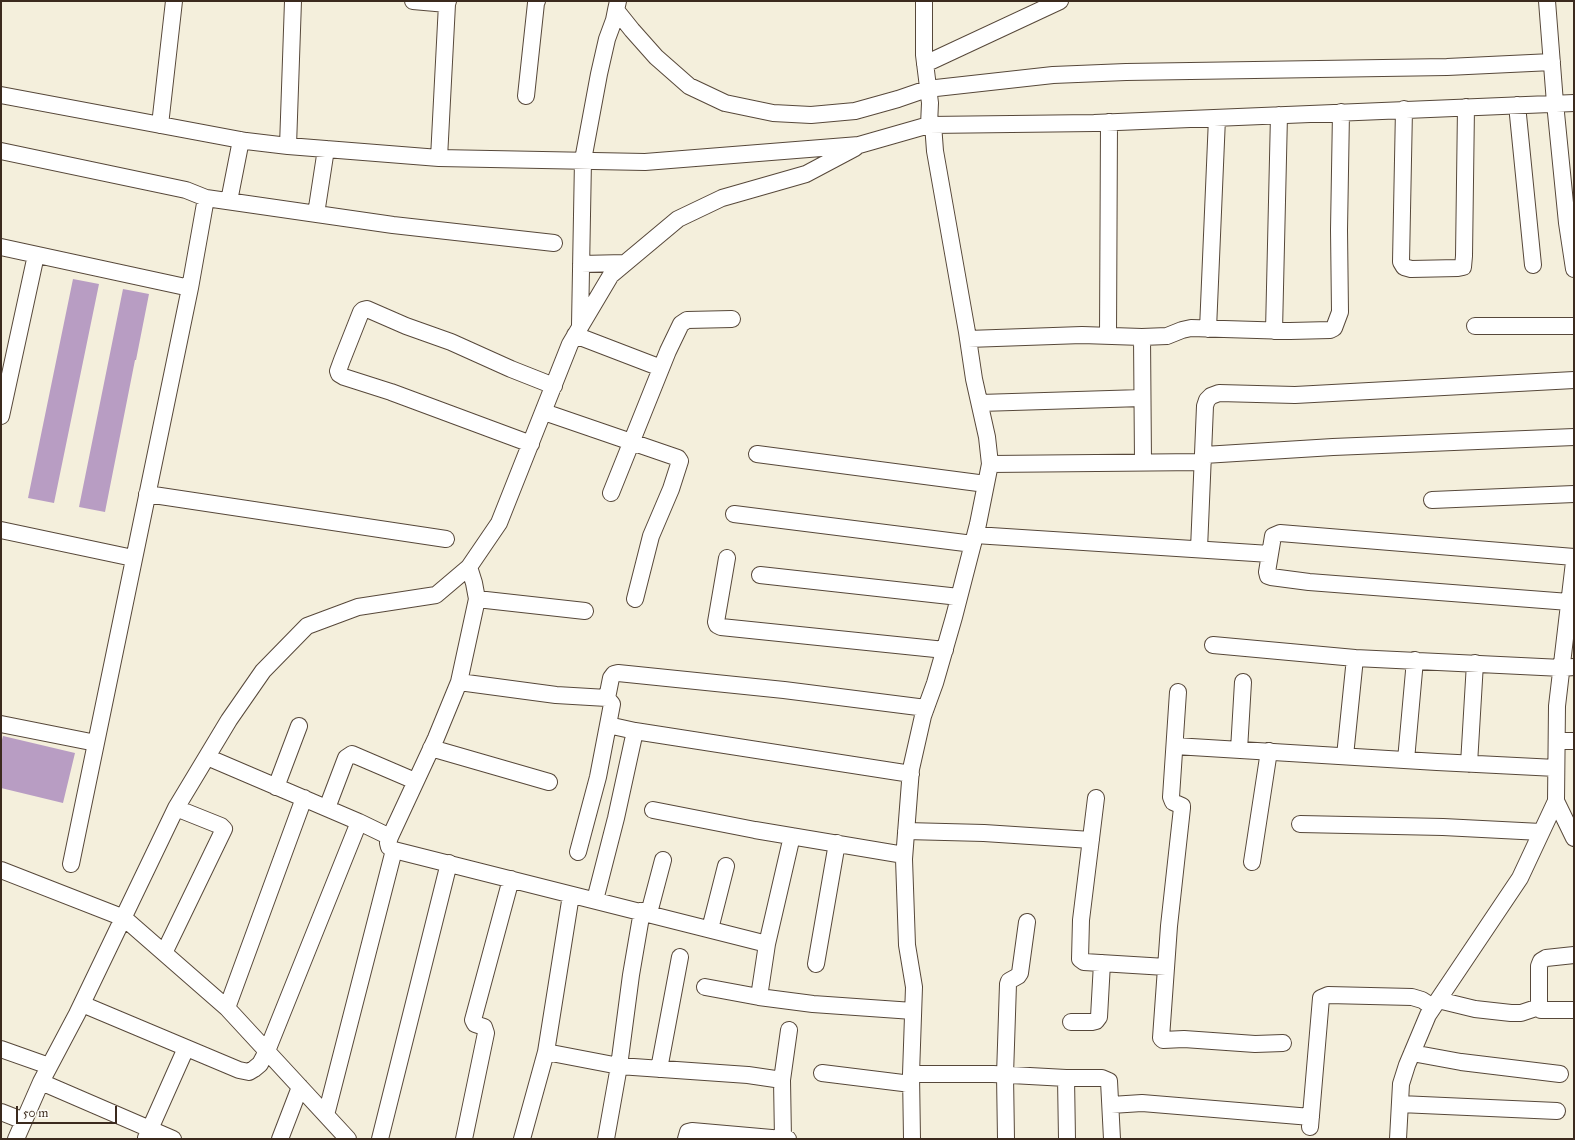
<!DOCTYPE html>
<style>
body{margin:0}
#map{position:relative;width:1575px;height:1140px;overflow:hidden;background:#f4efdc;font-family:"IM FELL Great Primer",serif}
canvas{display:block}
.frame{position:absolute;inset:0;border:2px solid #3b2a1e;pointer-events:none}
.scale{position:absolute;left:16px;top:1106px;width:101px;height:18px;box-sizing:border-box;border:2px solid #3b2a1e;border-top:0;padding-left:5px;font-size:12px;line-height:14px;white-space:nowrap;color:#3b2a1e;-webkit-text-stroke:3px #fdfcf7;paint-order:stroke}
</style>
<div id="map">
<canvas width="1575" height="1140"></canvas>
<div class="frame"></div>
<div class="scale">50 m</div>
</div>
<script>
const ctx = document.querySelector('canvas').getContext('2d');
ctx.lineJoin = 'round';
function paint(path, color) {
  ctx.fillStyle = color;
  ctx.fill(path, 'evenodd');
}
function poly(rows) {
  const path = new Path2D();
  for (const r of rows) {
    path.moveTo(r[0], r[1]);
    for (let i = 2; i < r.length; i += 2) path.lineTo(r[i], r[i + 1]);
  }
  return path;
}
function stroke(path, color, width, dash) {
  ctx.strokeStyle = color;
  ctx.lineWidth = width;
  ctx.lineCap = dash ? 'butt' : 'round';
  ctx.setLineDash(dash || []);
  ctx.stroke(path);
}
paint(poly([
 [73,279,99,284,54,503,28,498],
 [123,289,149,294,136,360,135,360,105,512,79,507],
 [3,736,75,753,63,803,1,788,1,744]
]), '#b89dc3');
const minor = poly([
 [413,1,447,4,448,1],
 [618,1,616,10,632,30,656,57,689,86,725,103,773,113,811,115,855,111,898,99,927,89,1053,75,1126,72,1447,67,1552,62],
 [924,1,924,55,930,103,929,125],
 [1547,1,1555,103,1567,223,1574,269],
 [925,64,1060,1],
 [1,95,246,141,288,146,439,158,645,162,859,145,929,125,1094,123,1574,103],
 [526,96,536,3,537,1],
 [1517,105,1533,265],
 [1404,109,1401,262,1404,267,1411,269,1458,268,1463,267,1464,256,1466,107],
 [160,125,174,1],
 [288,146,293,1],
 [1,151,186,190,206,198,190,288,71,864],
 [439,158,447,4],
 [206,198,393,225,554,243],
 [229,201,241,140],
 [316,214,326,149],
 [1,247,190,288],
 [581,264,625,263],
 [580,325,583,160,599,74,607,39,614,20,616,10],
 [1475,326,1574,326],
 [1208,329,1217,118],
 [1274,331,1279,115],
 [575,335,661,368],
 [1108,336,1109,122],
 [1142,337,1143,462],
 [968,339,1082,335,1142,337,1167,336,1182,330,1191,328,1290,331,1330,330,1334,328,1340,312,1339,230,1341,112],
 [980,403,1142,398],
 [544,412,678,458,680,461,671,489,651,536,635,599],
 [1,416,36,255],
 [531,444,391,392,344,377,339,374,338,371,342,360,361,312,363,310,367,309,406,326,451,342,511,369,554,386],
 [757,454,986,484],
 [1204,455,1333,447,1574,437],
 [990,464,1203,462],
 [611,493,668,351,681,324,687,320,732,319],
 [147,494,446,539],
 [1432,500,1574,494],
 [734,514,973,544],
 [1,530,133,558],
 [975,535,1270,554,1267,572,1268,576,1271,577,1309,582,1569,602],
 [1199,549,1205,406,1207,400,1211,396,1219,393,1295,395,1574,380],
 [1270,554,1273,536,1280,533,1574,557],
 [727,558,716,622,717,625,721,627,945,650],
 [760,575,959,597],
 [477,599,585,611],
 [1213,645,1355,658,1562,668,1574,667],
 [459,682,556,695,607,698,611,678,614,674,618,673,784,690,926,708],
 [1178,692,1171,797,1173,802,1182,806,1182,808,1169,926,1161,1038,1163,1040,1184,1039,1255,1044,1283,1043],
 [607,698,612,704,608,725],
 [1,724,96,743],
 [1557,741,1574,741],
 [1175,746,1437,762,1556,768],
 [431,748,549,782],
 [1239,750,1243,682],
 [1345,756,1355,658],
 [207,757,359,822,390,837,388,843,389,847,394,850,767,944],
 [1406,760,1415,660],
 [1469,764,1475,663],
 [276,787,299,726],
 [1096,798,1081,920,1080,959,1084,962,1166,967],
 [1556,801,1574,838],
 [327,808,346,758,352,754,415,781],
 [653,810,755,830,904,855],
 [1300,824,1443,827,1541,832],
 [906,831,984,833,1091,840],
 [390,837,436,738,459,682,477,599,474,583,469,567],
 [578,852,598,777,608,725,635,731],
 [1252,862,1269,751],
 [1,870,124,918,227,1008,348,1139],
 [595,900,616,818,635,731,911,774],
 [649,913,663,860],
 [710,929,726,866],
 [164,953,224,829,221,826,176,808],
 [1574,955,1546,958,1541,961,1539,966,1539,1007,1541,1010,1574,1010],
 [816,964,837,843],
 [705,987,759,997,813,1004,913,1011],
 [759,997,767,944,792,836],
 [1438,1000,1475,1009,1511,1013,1521,1013,1539,1007],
 [82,1004,239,1070,249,1072,254,1069,260,1064,267,1051,359,822],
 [227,1008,304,798],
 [1071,1022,1092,1022,1096,1021,1099,1017,1102,963],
 [1,1049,49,1066],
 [546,1052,619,1066,748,1075,782,1080,783,1139,788,1139],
 [1412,1053,1461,1062,1560,1074],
 [659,1069,680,957],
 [822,1073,911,1084],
 [911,1074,993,1074,1066,1078,1067,1139],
 [1066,1078,1102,1078,1109,1081,1112,1139],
 [782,1080,789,1030],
 [41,1082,173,1139],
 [1400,1104,1557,1111],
 [1111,1105,1142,1103,1311,1117],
 [1,1112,24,1121],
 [326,1115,394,850],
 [1310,1127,1321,998,1328,995,1412,997,1422,1000,1433,1007],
 [146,1138,186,1048],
 [16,1139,41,1082,77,1014,176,808,229,720,263,671,307,626,358,607,436,595,469,567,499,523,570,344,611,275,678,219,722,198,806,174,855,148],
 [280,1139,300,1087],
 [380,1139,449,863],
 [464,1139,486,1033,484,1027,475,1024,473,1020,511,879],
 [522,1139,546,1052,571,895],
 [606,1139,619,1066,631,975,642,911],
 [686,1139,688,1132,692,1131,783,1139],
 [912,1139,911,1074,914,987,907,945,904,859,911,769,923,716,935,683,954,617,978,524,990,464,987,437,974,379,967,332,935,151,933,124],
 [1006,1139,1005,1075,1008,984,1009,981,1018,976,1020,973,1027,922],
 [1398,1139,1401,1084,1407,1065,1428,1015,1520,878,1556,801,1557,706,1574,562]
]);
stroke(minor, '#57483a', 18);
stroke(minor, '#fff', 16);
</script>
